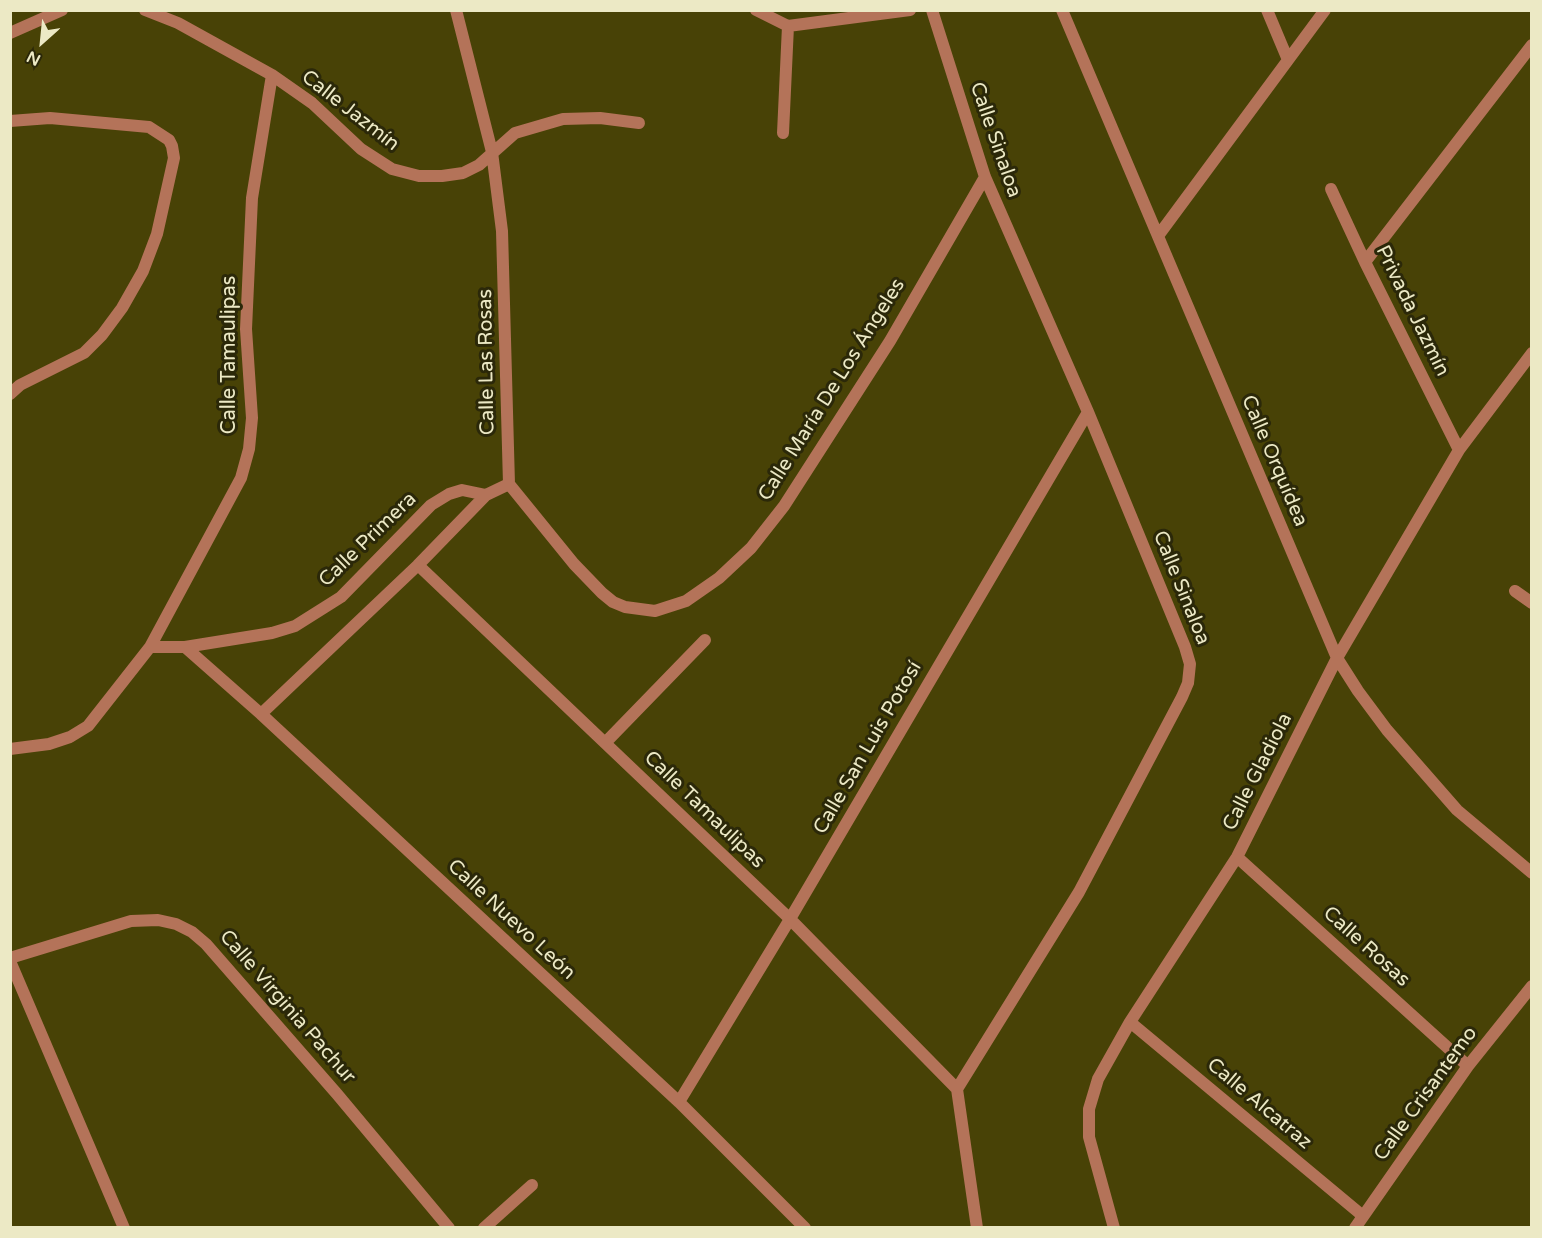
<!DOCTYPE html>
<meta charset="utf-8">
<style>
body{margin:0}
#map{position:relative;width:1542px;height:1238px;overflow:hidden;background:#484206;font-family:"Varela Round",sans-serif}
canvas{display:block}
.frame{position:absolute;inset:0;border:12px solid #ece9c5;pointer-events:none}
.north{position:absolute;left:12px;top:12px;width:60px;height:60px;-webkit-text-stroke:4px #2b2809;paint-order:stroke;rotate:207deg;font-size:16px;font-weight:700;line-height:24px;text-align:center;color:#ece9c5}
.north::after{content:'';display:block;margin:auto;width:21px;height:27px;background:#ece9c5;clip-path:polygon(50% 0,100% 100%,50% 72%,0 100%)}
</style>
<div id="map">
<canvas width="1542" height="1238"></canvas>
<div class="frame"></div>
<div class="north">N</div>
</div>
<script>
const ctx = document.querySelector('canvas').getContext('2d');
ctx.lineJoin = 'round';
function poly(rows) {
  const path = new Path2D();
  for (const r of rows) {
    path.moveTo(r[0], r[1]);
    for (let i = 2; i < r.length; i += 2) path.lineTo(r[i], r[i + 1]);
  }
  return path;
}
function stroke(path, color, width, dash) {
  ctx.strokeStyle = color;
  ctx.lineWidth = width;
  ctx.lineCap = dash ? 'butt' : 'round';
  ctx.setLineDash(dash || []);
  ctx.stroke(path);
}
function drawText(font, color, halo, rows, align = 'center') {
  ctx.font = font + ' "Varela Round",sans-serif';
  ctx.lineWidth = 6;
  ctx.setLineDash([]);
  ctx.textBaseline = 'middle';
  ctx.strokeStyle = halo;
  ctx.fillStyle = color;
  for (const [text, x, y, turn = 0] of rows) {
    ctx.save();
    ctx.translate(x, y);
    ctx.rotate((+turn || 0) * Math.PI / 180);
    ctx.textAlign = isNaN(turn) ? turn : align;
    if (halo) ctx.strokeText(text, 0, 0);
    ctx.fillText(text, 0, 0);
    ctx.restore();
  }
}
stroke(poly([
 [145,10,178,23,272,75,312,103,361,149,392,169,419,176,442,176,463,173,479,165,515,133,563,119,600,118,639,123],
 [456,10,492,152,502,231,509,484,574,564,602,593,613,602,625,607,655,611,686,601,719,578,751,548,784,506,890,341,985,177],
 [756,10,788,26,910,10],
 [932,10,985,177,1088,412,1185,647,1190,664,1188,683,1182,697,1079,892,957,1089,977,1228],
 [1062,10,1337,658,1358,691,1387,730,1457,810,1532,873],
 [1267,10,1288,60],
 [10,33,62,10],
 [10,121,50,118,149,127,169,140,172,146,174,158,157,234,143,271,122,308,102,335,84,353,20,385,10,394],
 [783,133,788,26],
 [1331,189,1365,262,1459,450],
 [1158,236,1325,10],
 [1365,262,1532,45],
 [418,565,790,919,957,1089],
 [1515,591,1532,603],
 [150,647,241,478,249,449,252,418,246,329,252,198,272,75],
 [185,647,261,714,679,1102,805,1228],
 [261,714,418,565,486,495],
 [605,743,705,640],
 [10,749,49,744,70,737,88,726,150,647,185,647,272,633,295,626,341,597,431,505,449,494,462,490,486,495,509,484],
 [1237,857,1468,1066],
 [10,958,131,921,158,920,176,924,192,932,206,944,337,1094,449,1228],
 [10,961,124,1228],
 [1130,1022,1363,1216],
 [679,1102,790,919,1088,412],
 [484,1228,532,1185],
 [1114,1228,1089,1137,1089,1109,1098,1079,1130,1022,1237,857,1337,658,1459,450,1532,353],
 [1355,1228,1468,1066,1532,986]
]), '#b47359', 12);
drawText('20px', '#ece9c5', '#2b2809', [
 ["Calle Jazmín",350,111,38],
 ["Calle Sinaloa",995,140,71],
 ["Privada Jazmín",1412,311,64],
 ["Calle Tamaulipas",230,355,-90],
 ["Calle Las Rosas",487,362,-91],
 ["Calle María De Los Ángeles",832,390,-58],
 ["Calle Orquídea",1274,461,67],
 ["Calle Primera",368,540,-44],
 ["Calle Sinaloa",1181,588,68],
 ["Calle San Luis Potosí",868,748,-60],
 ["Calle Gladiola",1258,772,-63],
 ["Calle Tamaulipas",704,810,44],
 ["Calle Nuevo León",511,920,43],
 ["Calle Rosas",1366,947,42],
 ["Calle Virginia Pachur",287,1007,49],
 ["Calle Crisantemo",1426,1094,-54],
 ["Calle Alcatraz",1259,1104,40]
]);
</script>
